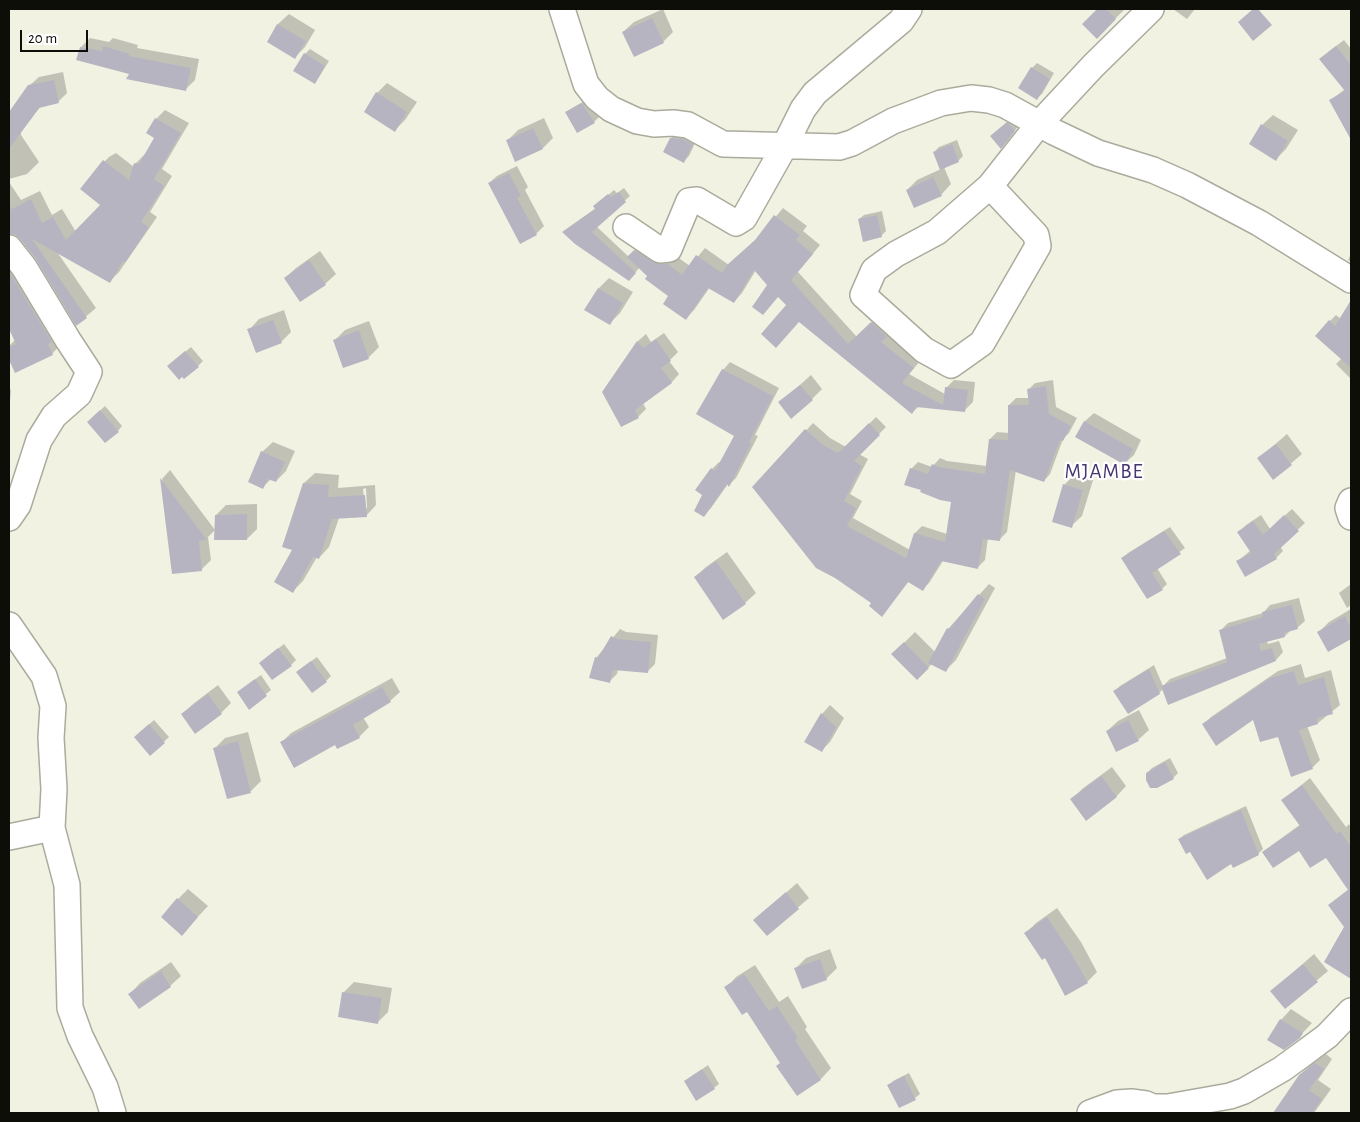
<!DOCTYPE html>
<style>
body{margin:0}
#map{position:relative;width:1360px;height:1122px;overflow:hidden;background:#f2f2e3;font-family:"Alegreya Sans",sans-serif}
canvas{display:block}
.frame{position:absolute;inset:0;border:10px solid #0e0e09;pointer-events:none}
.scale{position:absolute;left:20px;top:30px;width:68px;height:22px;box-sizing:border-box;border:2px solid #0e0e09;border-top:0;padding-left:6px;font-size:15px;line-height:18px;white-space:nowrap;color:#0e0e09;-webkit-text-stroke:4px #fff;paint-order:stroke}
</style>
<div id="map">
<canvas width="1360" height="1122"></canvas>
<div class="frame"></div>
<div class="scale">20 m</div>
</div>
<script>
const ctx = document.querySelector('canvas').getContext('2d');
ctx.lineJoin = 'round';
function paint(path, color) {
  ctx.fillStyle = color;
  ctx.fill(path, 'evenodd');
}
function poly(rows) {
  const path = new Path2D();
  for (const r of rows) {
    path.moveTo(r[0], r[1]);
    for (let i = 2; i < r.length; i += 2) path.lineTo(r[i], r[i + 1]);
  }
  return path;
}
function stroke(path, color, width, dash) {
  ctx.strokeStyle = color;
  ctx.lineWidth = width;
  ctx.lineCap = dash ? 'butt' : 'round';
  ctx.setLineDash(dash || []);
  ctx.stroke(path);
}
function drawText(font, color, halo, rows, align = 'center') {
  ctx.font = font + ' "Alegreya Sans",sans-serif';
  ctx.lineWidth = 4.5;
  ctx.setLineDash([]);
  ctx.textBaseline = 'middle';
  ctx.strokeStyle = halo;
  ctx.fillStyle = color;
  for (const [text, x, y, turn = 0] of rows) {
    ctx.save();
    ctx.translate(x, y);
    ctx.rotate((+turn || 0) * Math.PI / 180);
    ctx.textAlign = isNaN(turn) ? turn : align;
    if (halo) ctx.strokeText(text, 0, 0);
    ctx.fillText(text, 0, 0);
    ctx.restore();
  }
}
paint(poly([
 [663,9,673,32,663,42,623,32,634,22],
 [1098,9,1125,9,1097,37,1084,24],
 [1173,9,1195,9,1187,19],
 [289,14,315,30,305,47,295,57,268,41,278,24],
 [90,38,109,42,113,38,138,45,137,48,199,59,195,80,186,89,130,74,81,47],
 [1344,40,1351,49,1351,115,1343,122,1331,100,1345,89,1328,52],
 [310,49,329,61,319,77,315,82,305,54],
 [1037,63,1054,73,1042,94,1037,98,1032,68],
 [63,72,67,93,58,102,41,106,21,132,21,135,39,162,27,174,9,179,9,114,29,86,39,77],
 [387,83,417,102,405,120,395,130,377,93],
 [588,99,599,117,594,122,567,112,572,108],
 [165,110,189,123,162,169,172,176,150,212,157,217,119,272,109,282,57,252,96,308,77,324,36,257,21,238,15,234,9,233,9,182,21,200,40,191,52,215,62,209,76,232,102,205,99,167,109,157,116,153,134,167,135,164,145,154,146,155,156,137,156,119],
 [1273,115,1298,130,1286,149,1276,159,1262,125],
 [544,118,553,138,543,148,516,160,507,141,518,130],
 [1012,118,1019,125,1006,143,997,131],
 [676,133,697,139,689,156,684,161,671,138],
 [957,140,963,156,958,161,944,167,951,184,941,195,907,190,917,180,941,169,934,152,939,147],
 [517,166,528,187,525,190,544,226,536,234,489,183,497,176],
 [624,188,630,196,596,226,629,257,643,242,676,256,690,266,705,248,729,265,758,238,783,208,807,226,803,231,820,245,798,272,857,337,880,315,921,360,909,374,945,394,946,388,954,380,975,382,973,402,965,410,919,406,912,413,787,305,756,270,742,293,734,302,710,287,694,310,686,318,670,296,640,267,634,274,564,231,596,208,600,202,614,190,617,193],
 [882,211,886,231,881,236,859,219,864,215],
 [320,251,336,274,325,284,285,278,296,268],
 [1351,254,1351,262,1348,260],
 [9,261,61,344,52,354,15,371,9,357,9,346,15,340,9,326],
 [609,278,633,292,620,313,609,324,586,310,599,288],
 [1351,302,1351,379,1336,364,1342,358,1330,321,1336,315,1341,319],
 [284,310,291,332,281,342,249,330,259,319],
 [369,321,379,347,368,358,335,340,345,330],
 [664,333,678,352,669,361,679,374,672,382,643,403,646,409,638,417,603,392,638,341,646,334,651,342],
 [191,347,203,361,198,366,174,361],
 [730,362,779,388,755,435,758,436,736,478,729,485,728,484,711,508,704,515,704,495,712,469,719,462,721,463,735,435,723,370],
 [811,375,822,389,812,399,780,403],
 [1053,380,1056,407,1077,418,1069,433,1063,439,1050,474,1044,481,1016,470,1007,532,1000,539,988,538,985,560,978,567,943,561,929,583,922,590,909,581,882,615,873,602,754,487,813,423,830,438,846,447,876,417,886,427,859,454,868,459,850,494,862,501,853,518,910,550,915,533,922,526,947,534,952,501,911,469,918,462,932,467,940,458,947,461,987,466,990,439,997,432,1009,433,1009,405,1016,398,1029,398,1028,390,1035,383],
 [9,389,11,390,9,413],
 [105,406,122,426,118,431,93,417],
 [1094,413,1141,440,1134,455,1125,463,1077,437,1085,421],
 [1287,434,1302,454,1274,478,1259,458],
 [273,442,295,451,286,471,276,481,271,479,263,487,262,452],
 [170,470,215,530,208,537,211,560,202,569,174,573,162,479],
 [315,473,339,475,338,488,375,485,376,505,366,516,339,518,329,547,319,558,317,557,303,581,293,591,294,550,304,483],
 [366,488,367,508,365,508,363,489],
 [1075,474,1093,480,1082,516,1071,526,1064,485],
 [257,504,257,529,247,539,216,515,226,505],
 [1292,509,1305,523,1280,546,1283,551,1276,558,1238,561,1251,550,1239,533,1246,525,1261,515,1270,529],
 [1170,527,1185,548,1157,568,1167,584,1162,589,1123,558,1128,553],
 [727,552,756,593,745,603,695,577,706,567],
 [989,584,995,588,956,660,945,671,932,664,917,678,893,654,915,632,935,652,948,629],
 [1351,584,1351,605,1347,608,1339,593],
 [1299,598,1305,621,1297,628,1291,630,1285,636,1267,641,1268,644,1279,641,1283,652,1276,660,1169,703,1163,689,1159,693,1115,691,1120,686,1154,665,1163,686,1170,679,1227,658,1220,631,1228,623,1263,613,1270,605],
 [1351,609,1351,637,1328,650,1319,632,1329,622],
 [620,629,626,632,658,635,655,664,647,672,618,669,617,674,609,682,596,658],
 [284,644,296,660,291,665,266,658],
 [317,657,331,676,326,681,303,667],
 [1301,664,1305,678,1331,670,1340,705,1318,723,1307,726,1320,760,1312,768,1278,735,1254,718,1204,724,1211,717,1278,671],
 [261,675,271,690,249,708,243,688],
 [392,678,400,692,390,701,363,717,369,727,359,737,335,743,282,742,291,733],
 [218,685,231,703,221,713,182,714,193,704],
 [830,705,844,718,830,742,822,750,822,714],
 [1139,710,1149,730,1138,740,1107,731,1118,721],
 [154,720,169,737,150,755,140,732],
 [248,732,261,781,251,791,228,798,215,748,225,738],
 [1170,758,1178,773,1173,778,1147,773,1152,768],
 [1112,767,1126,786,1116,797,1072,800,1082,789],
 [1310,778,1346,827,1349,824,1351,828,1351,977,1326,961,1345,927,1329,905,1349,889,1326,856,1299,849,1264,852,1272,845,1301,824,1283,800],
 [1246,806,1263,849,1258,854,1232,863,1190,851,1179,839,1184,835],
 [797,883,809,898,767,934,755,920],
 [188,889,208,906,192,923,178,899],
 [1057,908,1081,942,1097,972,1087,982,1045,956,1025,934,1036,923],
 [830,949,837,968,826,979,795,969,806,958],
 [1314,954,1328,971,1285,1007,1272,991],
 [171,962,181,976,170,986,130,994,140,983],
 [755,965,779,1002,788,996,807,1027,805,1029,831,1068,821,1079,797,1095,781,1063,748,1010,726,988,736,977],
 [354,982,392,988,388,1012,377,1023,343,993],
 [1291,1009,1312,1023,1299,1037,1281,1020],
 [1326,1054,1332,1059,1318,1080,1331,1089,1314,1113,1274,1113,1300,1075,1310,1065],
 [708,1065,719,1084,714,1088,686,1081],
 [909,1073,920,1094,915,1098,889,1086,893,1081]
]), '#0003');
paint(poly([
 [1097,9,1106,9,1116,19,1097,39,1082,24],
 [1253,9,1258,9,1272,25,1253,41,1238,22],
 [652,18,664,43,634,57,622,32],
 [277,24,306,41,295,59,267,42],
 [103,46,130,54,129,56,191,68,186,91,126,79,129,74,76,60,80,47,102,51],
 [1336,46,1351,65,1351,140,1329,100,1345,91,1319,59],
 [304,53,325,66,315,84,293,71],
 [1031,67,1050,79,1037,100,1018,88],
 [54,80,59,103,39,108,9,149,9,112,28,85],
 [376,92,407,112,395,132,364,112],
 [582,103,595,123,577,133,565,112],
 [155,118,181,133,154,179,164,186,141,222,149,227,125,263,123,261,110,283,32,239,87,318,76,326,35,258,20,239,15,235,9,234,9,205,12,209,31,199,42,223,53,217,66,240,100,205,80,189,103,160,129,180,134,163,139,164,154,138,146,133],
 [1007,122,1015,131,1001,149,990,136],
 [1261,124,1288,141,1276,161,1249,144],
 [533,128,543,149,515,162,506,140],
 [670,138,682,139,693,144,684,163,663,152],
 [952,144,959,162,940,170,933,152],
 [509,173,521,196,517,198,537,235,520,244,488,183],
 [933,177,942,196,914,208,906,190],
 [619,192,626,202,592,232,636,273,629,281,575,244,562,232,595,209,593,206,608,194,611,197],
 [774,215,800,235,796,240,813,254,791,280,848,344,871,322,887,337,881,342,914,368,902,383,943,405,945,387,968,390,965,412,916,407,912,414,799,322,776,348,761,334,786,305,778,297,763,315,752,307,767,285,754,270,734,303,708,288,686,320,663,304,668,296,645,279,647,276,627,257,634,250,653,262,661,264,668,264,682,275,696,255,722,273,727,265,755,240],
 [877,215,882,237,863,242,858,219],
 [309,260,326,285,300,302,284,278],
 [9,271,52,342,48,344,53,355,15,373,9,360,9,347,16,344,9,329],
 [598,288,623,303,610,325,584,310],
 [1351,300,1351,368,1315,336,1329,320,1335,326],
 [273,320,282,343,256,353,247,329],
 [359,330,369,359,343,368,333,340],
 [656,339,671,361,661,368,672,383,635,410,639,418,621,427,602,392,637,341,643,348],
 [185,351,199,367,184,379,182,377,179,380,167,366],
 [722,369,773,396,749,442,751,444,729,487,727,484,704,517,694,511,702,495,695,490,711,468,715,471,734,436,696,414],
 [800,385,813,400,791,419,778,402],
 [1046,386,1049,414,1071,426,1063,441,1060,440,1044,482,1010,470,1000,541,983,539,978,569,941,561,923,591,908,582,882,617,869,606,871,603,835,578,816,568,752,487,805,429,823,445,838,453,869,423,880,435,854,461,862,466,844,501,856,508,847,526,906,558,914,533,945,542,951,502,940,500,920,492,921,490,904,485,910,468,928,474,932,464,939,467,985,474,989,439,1008,440,1008,405,1029,405,1027,389],
 [100,410,119,432,105,443,87,422],
 [1084,421,1133,449,1125,465,1075,437],
 [1276,444,1292,465,1273,480,1257,458],
 [261,451,285,462,276,482,268,479,263,489,248,482],
 [160,478,207,540,199,541,202,571,172,574],
 [303,483,329,485,328,497,365,495,367,517,332,519,319,559,313,557,293,593,274,582,292,550,282,547],
 [1063,484,1083,490,1072,528,1052,522],
 [247,514,247,540,214,540,215,515],
 [1284,515,1299,531,1274,554,1277,559,1245,577,1236,561,1251,553,1237,532,1253,521,1263,535],
 [1164,531,1181,554,1152,573,1163,590,1147,599,1121,558],
 [716,561,746,604,723,620,694,577],
 [978,594,985,599,946,672,928,663,947,628,949,629],
 [1292,605,1298,629,1284,633,1285,637,1259,644,1261,651,1272,648,1276,661,1168,705,1161,686,1227,662,1219,630,1263,617,1262,612],
 [1345,616,1351,628,1351,639,1328,652,1317,632],
 [611,636,617,639,651,642,648,673,613,670,610,683,589,678,595,657,598,658],
 [904,642,929,668,917,680,891,654],
 [278,648,292,666,272,680,259,663],
 [311,661,327,682,312,693,296,672],
 [1149,669,1160,694,1128,714,1113,691],
 [1294,671,1298,685,1324,677,1333,714,1317,718,1318,724,1299,730,1313,769,1291,777,1278,737,1260,742,1253,720,1216,746,1202,724,1270,678],
 [255,679,267,696,249,710,237,692],
 [382,687,391,702,353,725,360,738,337,749,335,745,294,768,280,742],
 [208,694,222,714,195,734,181,714],
 [821,713,836,727,822,752,804,742],
 [1128,720,1139,741,1116,752,1106,731],
 [149,724,165,743,150,756,134,737],
 [238,741,251,793,227,799,213,748],
 [1165,762,1174,779,1157,788,1150,788,1146,780,1146,773],
 [1101,776,1117,797,1086,821,1070,799],
 [1302,785,1337,834,1340,831,1351,847,1351,979,1324,962,1344,927,1328,905,1348,890,1326,858,1310,868,1299,851,1273,868,1262,852,1300,826,1281,800],
 [1241,810,1259,855,1233,868,1231,864,1207,880,1190,852,1186,854,1178,839],
 [786,892,799,909,767,936,753,920],
 [177,898,198,917,182,936,161,917],
 [1047,917,1071,953,1088,983,1065,996,1045,958,1042,960,1024,933],
 [820,959,827,980,802,989,794,968],
 [1303,964,1318,982,1285,1009,1270,991],
 [161,971,171,987,139,1009,128,994],
 [744,974,769,1011,777,1006,798,1038,795,1040,821,1080,797,1096,776,1066,780,1063,747,1012,742,1015,724,987],
 [342,992,382,998,378,1024,338,1017],
 [1280,1019,1303,1033,1300,1038,1284,1050,1267,1040],
 [1315,1063,1324,1069,1309,1090,1322,1099,1312,1113,1273,1113,1299,1075],
 [702,1069,715,1089,696,1101,684,1081],
 [904,1076,916,1100,899,1108,887,1085]
]), '#b7b4c2');
const minor = poly([
 [562,9,586,84,597,98,611,109,637,121,654,124,673,123,688,125,723,144,839,147,852,143,893,121,941,103,971,98,989,100,1005,105,1054,132,1098,153,1153,170,1187,185,1259,223,1351,280],
 [990,186,1036,235,1038,246,982,343,951,365,924,350,863,295,874,270,896,254,937,232,990,186,1039,124,1093,66,1151,9],
 [626,227,660,250,669,249,689,201,697,200,736,223,744,218,784,147,803,109,815,93,901,21,909,9],
 [9,248,24,267,68,340,89,372,79,394,54,416,39,440,18,505,9,518],
 [1351,501,1348,508,1351,517],
 [9,625,44,676,53,706,51,738,54,789,52,828,67,885,70,1008,80,1036,105,1087,113,1113],
 [9,837,52,828],
 [1090,1113,1117,1103,1131,1102,1146,1104,1153,1107,1168,1107,1230,1096,1244,1091,1282,1069,1300,1056,1327,1036,1351,1011]
]);
stroke(minor, '#abab9d', 28);
stroke(minor, '#fff', 25);
ctx.letterSpacing = '1px';
drawText('21px', '#463571', '#fff', [
 ["MJAMBE",1104,472]
]);
ctx.letterSpacing = '0px';
</script>
